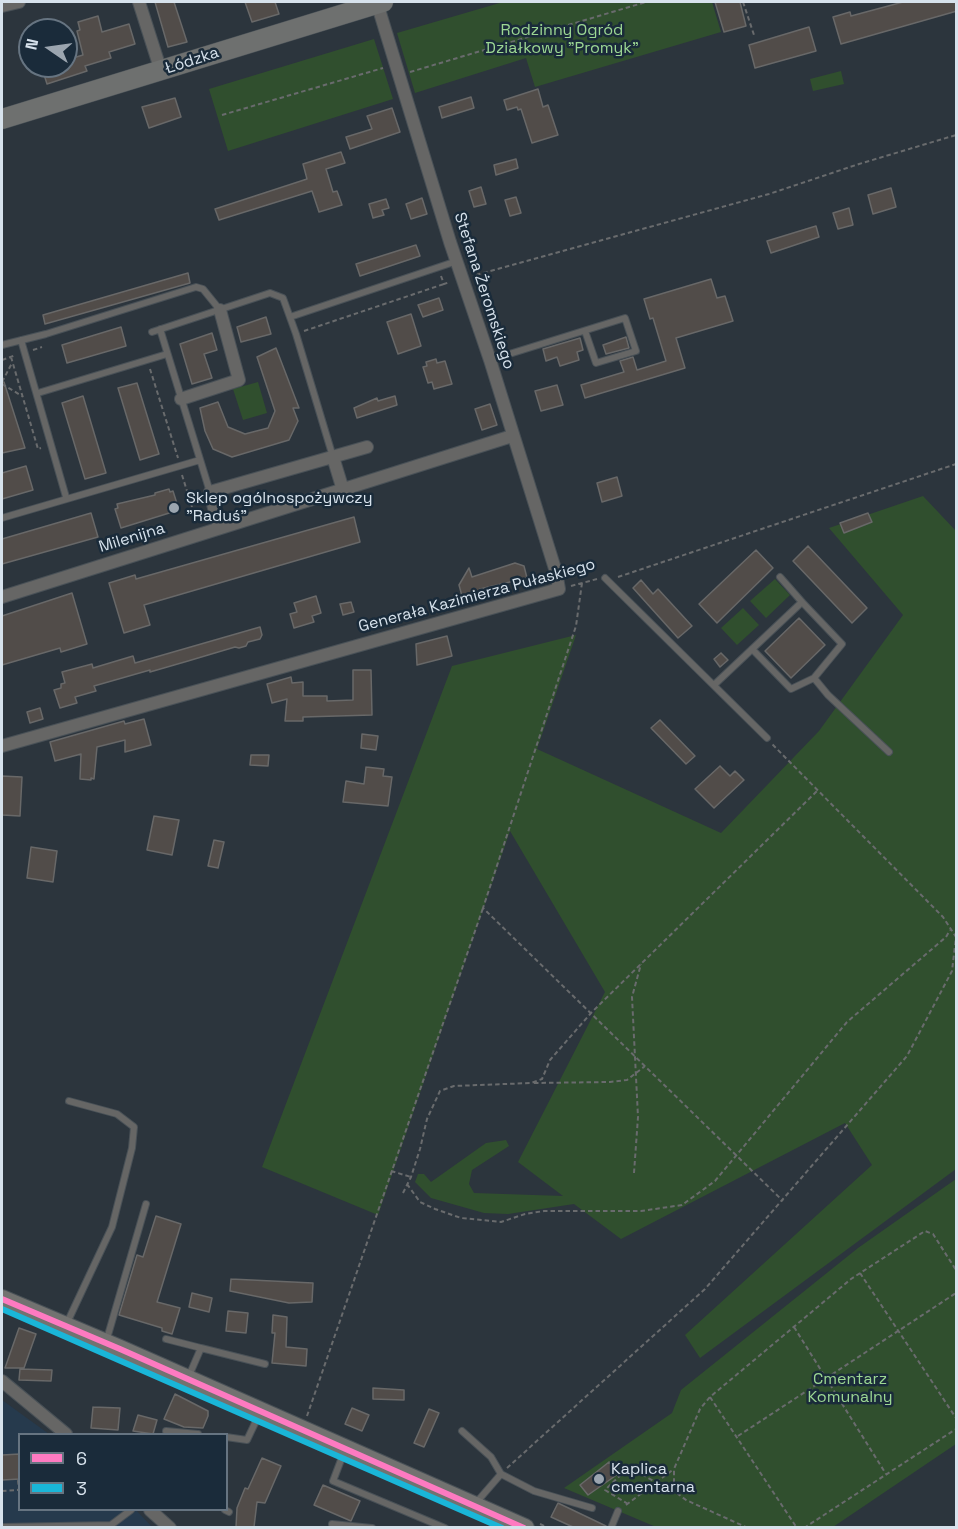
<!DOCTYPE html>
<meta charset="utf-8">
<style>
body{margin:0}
#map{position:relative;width:958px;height:1529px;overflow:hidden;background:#2c353d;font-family:"Space Grotesk",sans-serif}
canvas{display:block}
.frame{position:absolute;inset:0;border:3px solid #d7e2ec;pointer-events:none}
.legend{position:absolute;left:18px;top:1433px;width:210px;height:78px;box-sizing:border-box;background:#1a2b3a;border:2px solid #667481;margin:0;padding:8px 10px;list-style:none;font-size:18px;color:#d7e2ec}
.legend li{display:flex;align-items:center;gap:12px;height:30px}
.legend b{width:30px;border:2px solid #667481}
.north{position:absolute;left:18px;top:18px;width:60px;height:60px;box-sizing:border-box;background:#1a2b3a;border:2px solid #667481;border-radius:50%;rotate:283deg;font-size:16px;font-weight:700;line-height:24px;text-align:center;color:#d7e2ec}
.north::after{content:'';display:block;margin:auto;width:21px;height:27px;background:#9ba5af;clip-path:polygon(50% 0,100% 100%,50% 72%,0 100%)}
</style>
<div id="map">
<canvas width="958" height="1529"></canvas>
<div class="frame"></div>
<ul class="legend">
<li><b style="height:8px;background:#fe7ac1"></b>6</li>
<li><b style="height:8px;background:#1ab6d8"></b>3</li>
</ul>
<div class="north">N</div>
</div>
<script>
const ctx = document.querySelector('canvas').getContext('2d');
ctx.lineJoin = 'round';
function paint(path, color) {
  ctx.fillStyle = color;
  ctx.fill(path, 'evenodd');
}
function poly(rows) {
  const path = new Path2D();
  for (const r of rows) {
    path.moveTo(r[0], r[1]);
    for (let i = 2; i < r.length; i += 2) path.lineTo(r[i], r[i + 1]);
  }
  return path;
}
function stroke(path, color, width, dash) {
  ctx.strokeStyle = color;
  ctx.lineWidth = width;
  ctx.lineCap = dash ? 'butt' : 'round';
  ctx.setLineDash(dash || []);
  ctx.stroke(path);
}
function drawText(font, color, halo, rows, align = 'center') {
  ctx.font = font + ' "Space Grotesk",sans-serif';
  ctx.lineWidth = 5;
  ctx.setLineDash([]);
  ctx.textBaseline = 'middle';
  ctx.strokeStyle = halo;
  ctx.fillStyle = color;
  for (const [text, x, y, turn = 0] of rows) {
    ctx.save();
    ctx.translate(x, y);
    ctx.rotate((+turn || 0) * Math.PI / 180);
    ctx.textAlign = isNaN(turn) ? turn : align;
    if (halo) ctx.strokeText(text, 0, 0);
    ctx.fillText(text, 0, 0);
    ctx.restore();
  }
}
paint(poly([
 [2,1400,49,1434,20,1434,20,1510,136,1510,152,1527,2,1527]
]), '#263a4d');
paint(poly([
 [503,2,712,2,721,32,535,87,526,58,415,93,397,33],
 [374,39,393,99,228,151,209,89],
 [841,71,844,84,813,91,810,79],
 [258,382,267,413,243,420,233,389],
 [923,496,956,531,956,1169,700,1358,685,1335,872,1165,845,1123,621,1239,574,1204,508,1214,484,1213,431,1198,415,1182,418,1174,424,1174,431,1182,486,1143,506,1140,509,1146,472,1170,469,1184,474,1193,563,1196,518,1162,605,992,510,831,378,1215,262,1167,452,666,576,635,537,749,721,833,819,731,903,615,829,528],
 [775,579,790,595,766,618,750,601],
 [743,608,759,625,737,645,721,628],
 [956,1179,956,1444,833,1527,656,1527,564,1488,672,1413,681,1390,858,1248]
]), '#304f2e');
const building = poly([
 [155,2,174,2,187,42,168,47,155,2],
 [245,2,275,2,279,14,252,22,245,2],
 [715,2,740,2,746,26,724,32,715,2],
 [903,2,957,2,957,11,841,44,833,17,850,12,851,16,903,2],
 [98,16,102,32,129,24,135,44,109,52,111,58,85,66,87,71,47,84,42,68,66,66,66,60,83,55,77,31,80,30,78,22,98,16],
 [809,27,816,51,755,68,749,45,809,27],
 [538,89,543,107,548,105,558,135,532,143,521,109,518,110,517,107,507,110,504,100,538,89],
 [471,97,474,108,442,118,439,107,471,97],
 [175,98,181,117,149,128,142,107,175,98],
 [392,108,400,132,350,149,346,137,372,129,367,116,392,108],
 [341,152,345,163,326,169,333,192,337,191,342,205,319,212,312,191,219,220,215,209,307,179,303,164,341,152],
 [516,159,518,168,496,175,494,165,516,159],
 [481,187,486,204,474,207,469,191,481,187],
 [891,188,896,207,873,214,868,195,891,188],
 [516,197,521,213,510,216,505,200,516,197],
 [422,198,427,214,411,219,406,204,422,198],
 [386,199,389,208,382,210,384,215,373,218,369,204,386,199],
 [849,208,853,225,838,229,833,213,849,208],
 [816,226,819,237,771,253,767,241,816,226],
 [416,245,420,256,360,276,356,264,416,245],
 [188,273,190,283,45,324,43,315,188,273],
 [711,279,717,298,725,296,733,321,676,338,685,368,585,398,581,385,624,372,620,361,633,357,637,370,666,361,653,318,650,319,644,299,711,279],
 [439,298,443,310,423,317,418,305,439,298],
 [411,314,421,346,398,354,387,322,411,314],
 [266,317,271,334,241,342,237,327,266,317],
 [121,327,126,346,67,363,62,345,121,327],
 [212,333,217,350,204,354,212,378,192,384,180,344,212,333],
 [626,337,629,348,606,354,603,345,626,337],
 [580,338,583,350,577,352,579,360,560,366,557,357,546,361,543,349,580,338],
 [276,348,299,408,293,408,298,421,289,440,232,457,213,449,205,431,200,408,218,402,228,427,245,434,268,428,275,411,257,357,276,348],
 [436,359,437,363,445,361,452,384,434,389,432,382,428,383,423,367,427,366,426,362,436,359],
 [2,382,4,382,25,448,2,453,2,382],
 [137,383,159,454,140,460,118,388,137,383],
 [557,385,563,405,541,411,535,391,557,385],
 [83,396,106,473,85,479,62,403,83,396],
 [395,396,397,405,357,418,354,408,377,398,378,401,395,396],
 [490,404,497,425,482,430,475,409,490,404],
 [26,466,33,490,2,499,2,473,26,466],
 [617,477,622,496,602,502,597,483,617,477],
 [169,489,170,492,173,491,179,510,121,528,115,509,118,508,117,504,155,495,155,493,169,489],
 [91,513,98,537,2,564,2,539,91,513],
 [868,513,872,522,844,533,840,523,868,513],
 [354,517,360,542,144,605,150,625,124,633,109,583,135,575,136,579,354,517],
 [808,546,867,608,852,623,793,561,808,546],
 [756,550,773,568,717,623,699,604,756,550],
 [515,563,524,566,527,578,480,589,481,591,462,596,459,585,469,568,472,577,515,563],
 [641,580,653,594,658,589,692,626,678,638,633,588,641,580],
 [72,593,87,644,61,652,60,648,2,665,2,616,72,593],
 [316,596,321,613,312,616,314,622,294,628,290,614,297,612,294,603,316,596],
 [351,602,354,612,343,615,340,604,351,602],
 [799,618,825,645,791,678,765,651,799,618],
 [260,627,262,635,260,639,248,642,246,646,239,648,235,647,188,661,150,672,150,670,94,686,96,691,75,697,77,703,60,708,54,690,61,688,61,684,65,683,62,672,92,664,93,668,133,656,135,663,260,627],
 [447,636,452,656,417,665,416,644,447,636],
 [721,653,728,660,720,667,714,659,721,653],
 [353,670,371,670,372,715,303,717,303,721,285,721,287,699,272,703,267,684,291,677,292,683,303,682,303,696,327,696,327,701,353,700,353,670],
 [40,708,43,719,30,723,27,712,40,708],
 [144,719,151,745,125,752,125,740,97,747,94,779,91,778,91,780,80,779,81,754,55,761,50,742,124,721,125,724,144,719],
 [660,720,695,756,686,764,651,728,660,720],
 [362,734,378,736,376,750,361,748,362,734],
 [251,755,269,755,268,766,250,765,251,755],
 [720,766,730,776,735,771,744,780,714,808,695,789,720,766],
 [366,767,384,769,383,776,392,777,388,806,343,802,346,781,364,784,366,767],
 [2,776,22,777,20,816,2,815,2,776],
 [154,816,179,820,172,855,147,850,154,816],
 [214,840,224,842,218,868,208,866,214,840],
 [31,847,57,851,53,882,27,878,31,847],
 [156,1216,181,1224,157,1302,180,1308,172,1334,162,1331,162,1328,119,1315,137,1255,143,1257,156,1216],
 [231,1279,313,1283,312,1302,289,1303,230,1291,231,1279],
 [192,1293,212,1298,209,1312,189,1307,192,1293],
 [228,1311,248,1313,246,1333,226,1331,228,1311],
 [273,1315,287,1317,286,1347,307,1349,306,1366,272,1363,275,1333,272,1333,273,1315],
 [19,1328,36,1334,24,1368,5,1368,19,1328],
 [20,1369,52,1370,51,1381,19,1380,20,1369],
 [373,1388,404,1390,404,1400,373,1399,373,1388],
 [175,1394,208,1411,208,1416,203,1428,184,1427,164,1419,175,1394],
 [93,1407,120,1408,118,1430,91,1428,93,1407],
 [352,1408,369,1415,362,1431,345,1424,352,1408],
 [429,1409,439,1413,424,1447,414,1443,429,1409],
 [138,1415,157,1420,153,1434,133,1431,138,1415],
 [20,1454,20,1479,2,1480,2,1455,20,1454],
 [262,1458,281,1466,265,1503,257,1502,254,1527,236,1527,237,1508,245,1488,248,1489,262,1458],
 [609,1462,618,1474,588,1495,580,1485,609,1462],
 [323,1485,360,1501,351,1521,314,1505,323,1485],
 [558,1503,606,1526,606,1527,573,1527,551,1517,558,1503]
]);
paint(building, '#514c49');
stroke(building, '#686868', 1.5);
const lane = poly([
 [290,317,457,261],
 [160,329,210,492],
 [152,332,270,293,283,298,296,334,333,457],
 [21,340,66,497],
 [2,345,46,334,196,287,203,289,220,310],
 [490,360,625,318,636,351,596,363,585,331],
 [38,393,167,354],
 [2,518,200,460],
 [605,578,767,738],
 [802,602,842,644,814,678],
 [752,649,791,689,814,678,828,695,889,752],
 [714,685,802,602,780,577],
 [66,1325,112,1227,132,1148,134,1127,117,1114,69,1101],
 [166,1339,201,1348,188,1378],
 [106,1342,146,1204],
 [201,1348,265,1364],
 [166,1431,198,1434],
 [462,1431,491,1457,501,1474,475,1504],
 [226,1437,247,1440,256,1421],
 [344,1452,333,1481,445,1528],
 [501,1474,534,1491,592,1508],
 [225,1510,229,1512],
 [332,1524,372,1528],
 [2,1527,111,1525,131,1510],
 [611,1528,618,1511]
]);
const street = poly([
 [139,2,161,71],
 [2,6,19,2],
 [181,399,239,380,220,310],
 [333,457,343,490],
 [219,528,210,492,367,447],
 [2,597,512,436],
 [2,746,559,589,556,572,490,360,450,242,377,3],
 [2,1381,66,1434],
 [150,1510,170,1528]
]);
const secondary = poly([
 [2,1299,120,1349,525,1528]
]);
const primary = poly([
 [2,119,383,2]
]);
stroke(lane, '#495157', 8);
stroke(street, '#495157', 14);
stroke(secondary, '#495157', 20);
stroke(primary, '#495157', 21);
stroke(poly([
 [743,2,754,35],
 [410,72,646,2],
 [222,115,383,68],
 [476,275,769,194,859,164,956,135],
 [441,276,444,284,450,282],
 [304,331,444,284],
 [33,350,42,347],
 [11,357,38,449,41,448],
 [2,360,16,355],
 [150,369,178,458],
 [2,382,12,363],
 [2,384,22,396],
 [182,475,192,507],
 [618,577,956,464],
 [582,583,576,626,483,908,783,1201],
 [571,586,597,579],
 [534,1083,610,1082,627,1080,645,1066],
 [391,1171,411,1177],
 [634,1173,638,1117,632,997,641,964],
 [407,1184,420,1202,435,1209,461,1218,501,1222,525,1214,544,1211,641,1211,682,1205,715,1181,847,1022,946,937,950,930],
 [403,1193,411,1177,420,1149,427,1119,440,1091,454,1086,531,1083,542,1079,550,1060,591,1013,818,790],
 [860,1273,956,1418],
 [794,1327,886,1474],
 [710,1397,797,1528],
 [307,1416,483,908],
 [738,1436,956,1293],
 [507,1468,705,1289,907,1056,952,971,956,937,943,917,772,744],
 [614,1468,629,1467,655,1482],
 [2,1491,19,1490,18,1480],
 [628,1504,605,1490,629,1467],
 [626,1505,674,1469],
 [540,1524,549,1528],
 [748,1528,686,1500,678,1494,674,1483,674,1469,700,1409,710,1397,851,1279,925,1231,933,1234,956,1270],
 [804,1528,956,1429]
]), '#696b6d', 2, [4.5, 3]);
stroke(lane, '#666665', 6);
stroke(street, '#666665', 12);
stroke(secondary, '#727270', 18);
stroke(primary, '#6e706f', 20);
stroke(poly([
 [2,1299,120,1349,524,1528]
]), '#fe7ac1', 6);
stroke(poly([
 [2,1309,502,1528]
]), '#1ab6d8', 6);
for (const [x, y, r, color] of [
 [174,508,6,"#9ba5af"],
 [599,1479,6,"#9ba5af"]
]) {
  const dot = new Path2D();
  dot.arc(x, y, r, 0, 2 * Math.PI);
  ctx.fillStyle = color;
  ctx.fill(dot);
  stroke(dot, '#1a2b3a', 2);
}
drawText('16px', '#9cd793', '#1a2b3a', [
 ["Rodzinny Ogród",562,31],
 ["Działkowy \"Promyk\"",562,49],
 ["Cmentarz",850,1380],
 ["Komunalny",850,1398]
]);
drawText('16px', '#d7e2ec', '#1a2b3a', [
 ["Łódzka",192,61,-18],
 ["Stefana Żeromskiego",484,291,72],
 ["Milenijna",132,538,-17],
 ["Generała Kazimierza Pułaskiego",477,596,-15]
]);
drawText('16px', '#d7e2ec', '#1a2b3a', [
 ["Sklep ogólnospożywczy",186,499],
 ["\"Raduś\"",186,517],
 ["Kaplica",611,1470],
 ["cmentarna",611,1488]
], 'left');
</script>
